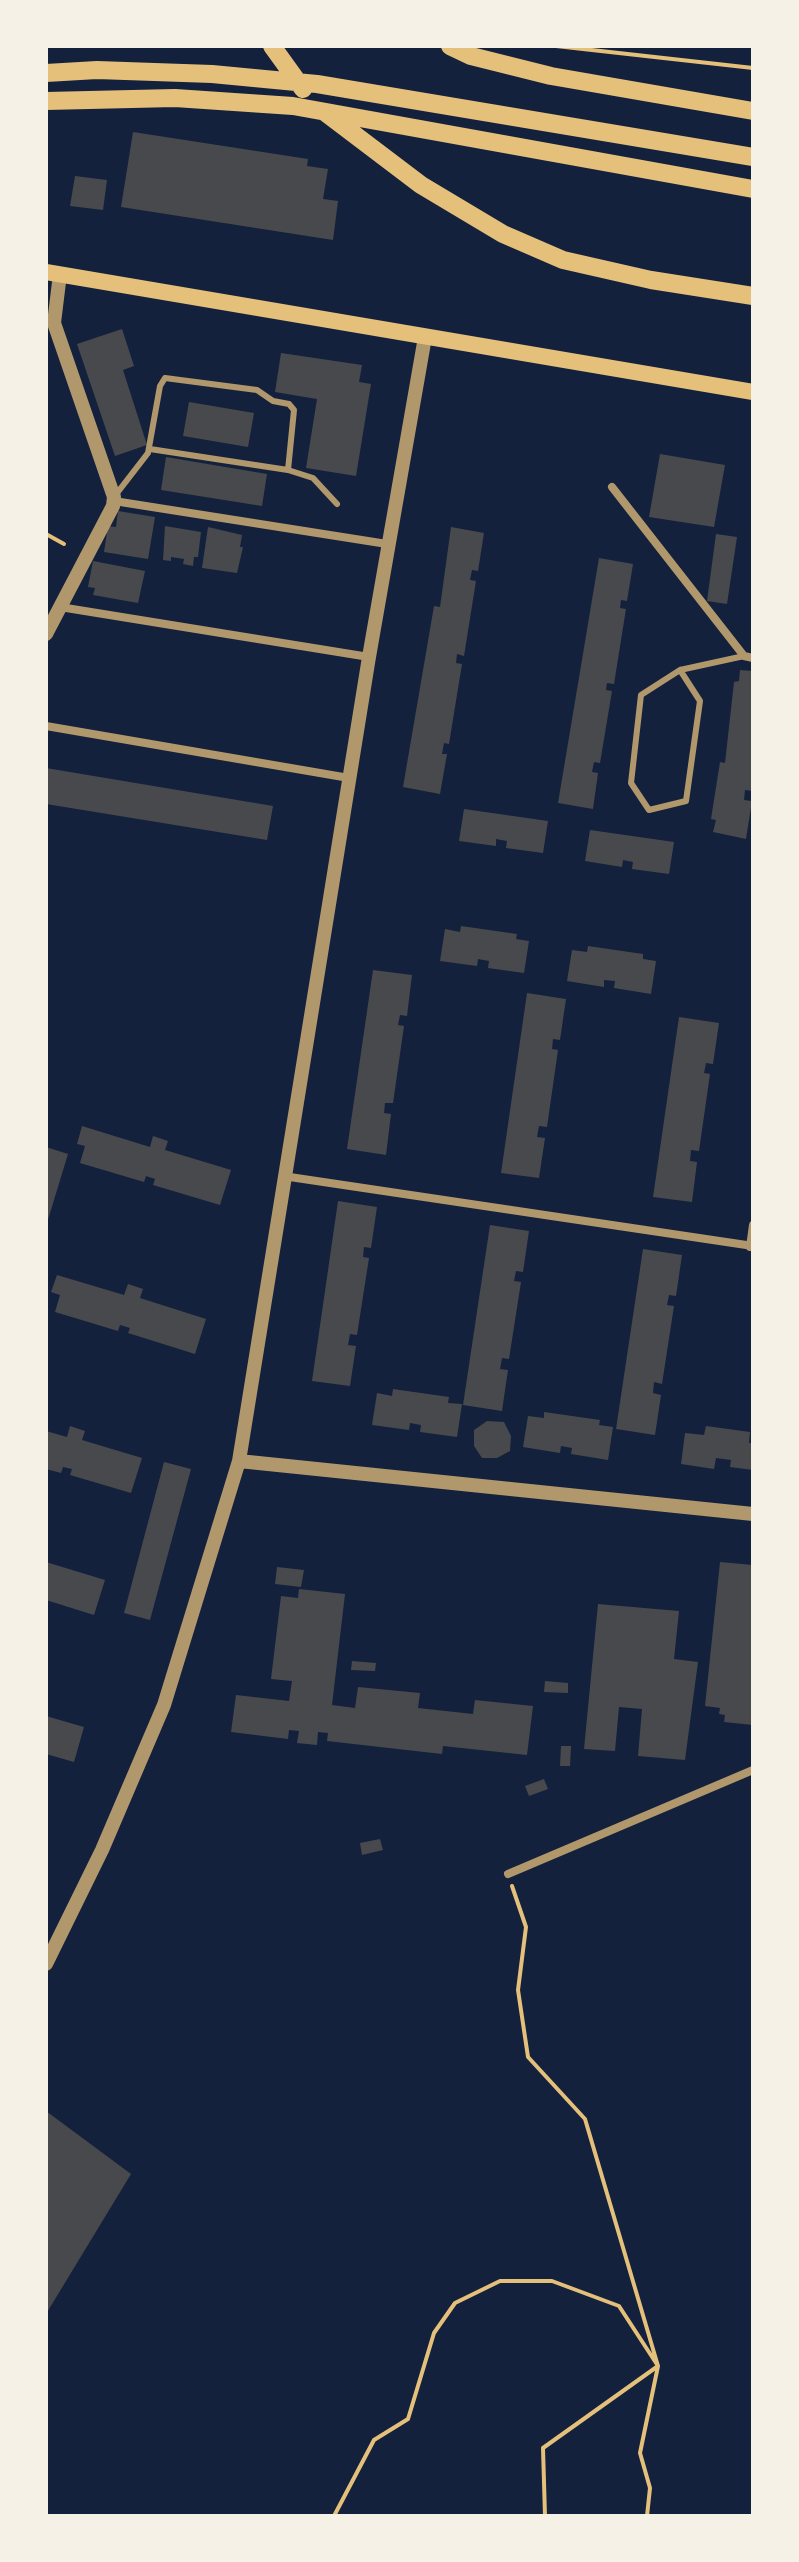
<!DOCTYPE html>
<style>
body{margin:0}
#map{position:relative;width:799px;height:2562px;overflow:hidden;background:#14213d;font-family:"IBM Plex Sans",sans-serif}
canvas{display:block}
.frame{position:absolute;inset:0;border:48px solid #f6f1e7;pointer-events:none}
</style>
<div id="map">
<canvas width="799" height="2562"></canvas>
<div class="frame"></div>
</div>
<script>
const ctx = document.querySelector('canvas').getContext('2d');
ctx.lineJoin = 'round';
function paint(path, color) {
  ctx.fillStyle = color;
  ctx.fill(path, 'evenodd');
}
function poly(rows) {
  const path = new Path2D();
  for (const r of rows) {
    path.moveTo(r[0], r[1]);
    for (let i = 2; i < r.length; i += 2) path.lineTo(r[i], r[i + 1]);
  }
  return path;
}
function stroke(path, color, width, dash) {
  ctx.strokeStyle = color;
  ctx.lineWidth = width;
  ctx.lineCap = dash ? 'butt' : 'round';
  ctx.setLineDash(dash || []);
  ctx.stroke(path);
}
paint(poly([
 [133,132,308,159,307,166,328,169,323,199,338,201,333,240,121,207],
 [75,176,107,180,103,210,70,206],
 [122,329,134,366,123,370,147,445,115,456,77,344],
 [281,353,362,365,359,382,371,384,356,476,306,468,317,399,275,392],
 [189,402,254,413,248,447,183,436],
 [660,454,725,465,714,527,649,517],
 [166,457,267,474,262,506,161,490],
 [118,511,155,517,148,559,104,552,108,526,116,527],
 [165,526,201,532,198,557,194,557,193,566,183,564,184,559,171,557,171,561,163,560],
 [208,527,242,535,240,547,243,547,237,573,202,568],
 [451,527,484,533,478,571,472,570,470,580,476,581,464,656,457,654,456,663,462,664,449,744,444,743,442,754,447,754,440,794,403,787,434,606,440,607],
 [716,534,737,537,727,604,707,601],
 [599,558,633,564,627,601,621,600,620,608,626,609,614,684,607,683,606,690,612,691,600,763,594,762,592,772,598,773,593,809,558,803],
 [93,561,145,571,138,603,93,595,95,588,88,587],
 [740,670,753,671,753,791,745,790,744,800,752,801,746,839,713,832,716,820,711,819,720,762,725,763,734,682,739,681],
 [46,768,273,806,267,840,46,804],
 [464,809,548,821,543,853,506,848,507,841,496,839,496,846,459,841],
 [590,830,674,842,669,874,632,869,633,862,623,860,622,867,585,861],
 [461,926,517,934,516,939,529,941,524,973,488,968,489,961,478,959,477,966,440,961,445,929,460,932],
 [588,946,643,954,643,959,656,961,651,994,614,988,615,981,604,980,604,987,567,981,572,950,587,952],
 [373,970,412,975,407,1016,400,1015,398,1025,404,1026,393,1103,385,1103,384,1113,391,1114,386,1155,347,1149],
 [527,993,566,999,560,1040,553,1039,552,1049,558,1050,547,1127,539,1126,537,1137,545,1138,539,1178,501,1173],
 [679,1017,719,1023,713,1064,706,1063,704,1073,710,1074,699,1151,691,1150,690,1161,697,1162,692,1202,653,1197],
 [82,1126,150,1147,153,1136,168,1141,165,1150,231,1170,220,1205,153,1185,155,1179,146,1176,144,1182,80,1163,85,1146,77,1144],
 [46,1147,68,1154,47,1223,46,1223],
 [338,1201,377,1207,371,1248,364,1247,363,1257,369,1258,357,1335,350,1334,348,1345,356,1346,350,1386,312,1381],
 [490,1225,529,1231,523,1272,516,1271,514,1281,521,1282,509,1359,502,1358,500,1369,508,1370,502,1411,463,1405],
 [643,1249,682,1255,676,1296,669,1295,667,1305,674,1306,662,1384,654,1382,653,1393,661,1395,655,1435,616,1429],
 [57,1275,124,1295,128,1284,143,1289,140,1298,206,1319,195,1354,128,1333,130,1328,120,1325,118,1331,55,1312,60,1295,51,1292],
 [393,1389,449,1397,448,1403,462,1404,457,1437,420,1432,421,1425,410,1423,409,1430,372,1425,377,1393,392,1396],
 [544,1412,600,1420,599,1425,613,1427,608,1460,571,1454,572,1448,561,1446,560,1453,523,1447,528,1416,544,1418],
 [487,1421,504,1422,511,1436,510,1451,497,1458,482,1458,474,1446,474,1430],
 [70,1426,85,1431,82,1440,142,1458,131,1493,70,1475,72,1469,63,1467,61,1473,46,1469,46,1431,67,1437],
 [706,1426,750,1432,749,1443,753,1443,753,1470,730,1467,731,1460,716,1458,714,1469,681,1464,685,1433,704,1435],
 [164,1462,191,1469,150,1620,124,1613],
 [46,1562,105,1580,94,1615,46,1600],
 [720,1562,753,1565,753,1725,724,1722,725,1715,719,1714,720,1708,705,1706],
 [277,1567,304,1570,301,1587,275,1584],
 [299,1589,345,1594,332,1705,355,1708,358,1687,420,1693,418,1708,473,1714,475,1700,533,1706,527,1755,443,1746,442,1754,327,1741,328,1733,318,1732,317,1745,297,1743,299,1731,289,1730,288,1739,231,1732,236,1695,289,1701,292,1681,271,1679,281,1596,298,1598],
 [598,1604,679,1611,674,1659,698,1662,685,1760,638,1756,642,1709,619,1707,615,1751,584,1749],
 [352,1661,376,1663,375,1671,351,1670],
 [545,1681,568,1683,568,1693,544,1692],
 [46,1716,84,1727,74,1762,46,1754],
 [561,1746,571,1746,570,1766,560,1766],
 [544,1779,548,1789,529,1796,525,1786],
 [380,1839,383,1850,362,1855,360,1843],
 [46,2111,131,2174,46,2314]
]), '#48494c');
stroke(poly([
 [556,46,753,68],
 [46,534,64,544],
 [512,1886,526,1927,518,1990,528,2057,585,2119,658,2366,543,2448,545,2516],
 [334,2516,374,2440,408,2419,434,2333,455,2303,500,2281,552,2281,619,2306,658,2366,640,2453,650,2488,647,2516]
]), '#e5c07b', 4);
stroke(poly([
 [288,470,313,478,337,504],
 [114,497,148,453,160,386,165,378,257,390,273,401,289,404,294,410,288,470,150,449],
 [680,670,700,701,686,801,649,810,631,783,641,695,680,670,744,656]
]), '#b1986c', 6);
stroke(poly([
 [612,487,744,656,753,658],
 [114,501,387,544],
 [60,607,369,657],
 [46,726,349,778],
 [283,1176,753,1246],
 [750,1247,753,1225],
 [508,1874,753,1770]
]), '#b1986c', 8);
stroke(poly([
 [46,634,113,506,114,497,54,323,60,274],
 [239,1461,753,1514],
 [46,1964,102,1850,164,1705,239,1461,369,657,425,337]
]), '#b1986c', 14);
stroke(poly([
 [46,272,753,392]
]), '#e5c07b', 16);
stroke(poly([
 [272,46,303,89],
 [450,46,471,56,551,76,753,111],
 [46,73,97,70,212,74,317,84,753,157],
 [46,101,175,98,293,106,753,189],
 [326,113,421,185,503,234,563,260,651,280,753,296]
]), '#e5c07b', 18);
</script>
